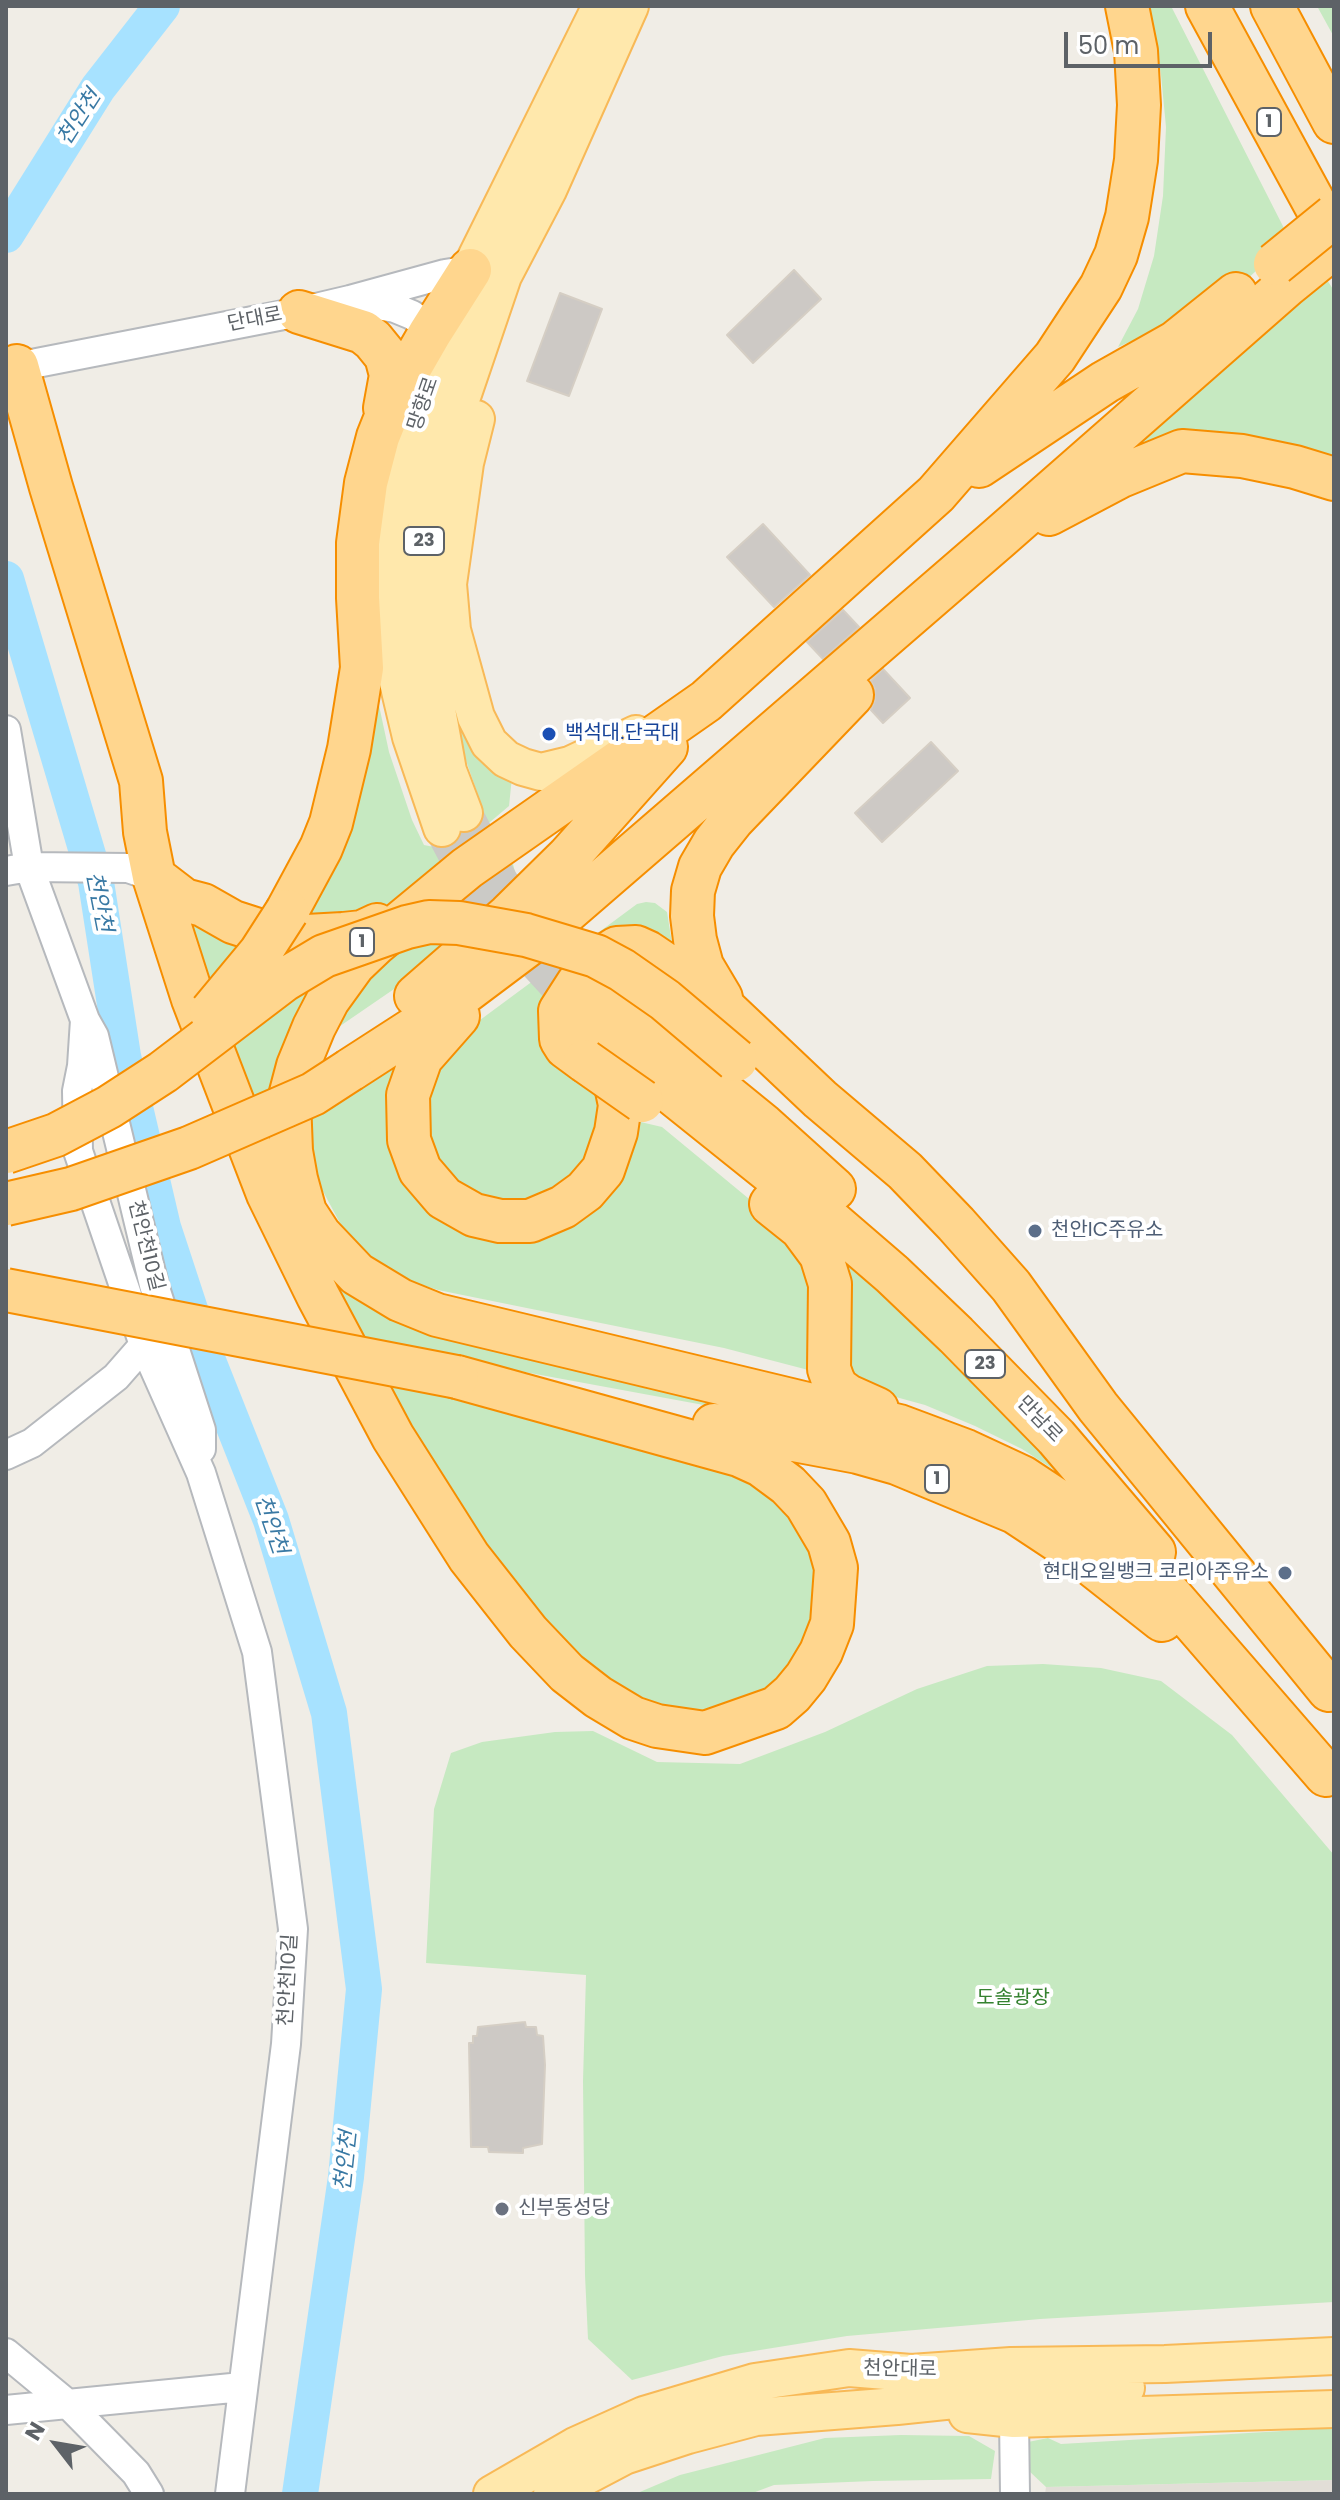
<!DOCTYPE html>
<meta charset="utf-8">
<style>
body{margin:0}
#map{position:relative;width:1340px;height:2500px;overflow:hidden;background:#f0ede6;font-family:Poppins,sans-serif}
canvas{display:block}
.frame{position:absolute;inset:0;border:8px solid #5d6267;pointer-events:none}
.north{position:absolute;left:16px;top:2404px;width:80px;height:80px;-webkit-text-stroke:6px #fff;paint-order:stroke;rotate:301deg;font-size:22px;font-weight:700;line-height:32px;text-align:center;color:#5d6267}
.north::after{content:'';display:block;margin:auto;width:28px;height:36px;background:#5d6267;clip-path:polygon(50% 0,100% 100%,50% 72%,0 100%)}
.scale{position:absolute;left:1064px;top:32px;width:148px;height:36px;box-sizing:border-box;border:4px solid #5d6267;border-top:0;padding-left:10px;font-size:24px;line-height:28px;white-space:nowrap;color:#5d6267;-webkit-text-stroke:6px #fff;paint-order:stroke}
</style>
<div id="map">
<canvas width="1340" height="2500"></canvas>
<div class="frame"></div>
<div class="north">N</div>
<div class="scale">50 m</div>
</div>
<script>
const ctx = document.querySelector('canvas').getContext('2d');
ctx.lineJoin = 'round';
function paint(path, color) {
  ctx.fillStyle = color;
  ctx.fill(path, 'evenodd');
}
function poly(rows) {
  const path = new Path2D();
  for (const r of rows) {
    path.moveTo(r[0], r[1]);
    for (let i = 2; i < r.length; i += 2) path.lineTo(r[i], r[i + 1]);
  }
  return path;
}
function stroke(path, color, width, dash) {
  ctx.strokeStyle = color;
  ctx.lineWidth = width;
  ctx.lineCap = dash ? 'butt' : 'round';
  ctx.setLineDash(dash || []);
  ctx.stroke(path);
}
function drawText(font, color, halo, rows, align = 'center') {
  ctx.font = font + ' Poppins,"Noto Sans KR",sans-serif';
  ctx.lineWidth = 8;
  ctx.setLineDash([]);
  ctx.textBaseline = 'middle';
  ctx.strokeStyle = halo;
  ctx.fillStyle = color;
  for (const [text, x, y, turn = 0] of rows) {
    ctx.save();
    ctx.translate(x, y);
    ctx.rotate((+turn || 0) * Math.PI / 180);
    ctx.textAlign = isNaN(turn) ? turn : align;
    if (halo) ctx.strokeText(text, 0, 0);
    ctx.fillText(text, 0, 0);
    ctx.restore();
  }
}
paint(poly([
 [1334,2480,1334,2494,1045,2494,1046,2487]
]), '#e2ded7');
paint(poly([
 [1150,6,1171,6,1290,240,1223,301,1118,347,1138,309,1154,256,1163,196,1166,127,1161,75],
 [1317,6,1334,6,1334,37],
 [1326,278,1334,291,1334,464,1151,451,1136,445],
 [441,641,512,777,509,806,406,893,384,906,301,923,371,668,389,752,412,820,424,845,434,847,476,821,483,810,459,740],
 [504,863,513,864,516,876,448,947,397,987,327,1035,387,951],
 [646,902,655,903,667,912,674,956,597,1090,598,1135,594,1148,554,1197,493,1205,440,1174,420,1105,426,1080,476,1023,637,904],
 [172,905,339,973,275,1172],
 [408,1059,393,1129,521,1236,632,1120,662,1127,754,1203,811,1259,816,1372,724,1348,438,1290,404,1279,380,1265,357,1246,340,1223,318,1182,312,1158,309,1120],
 [832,1249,860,1268,1063,1469,1062,1475,1022,1449,975,1426,925,1405,852,1385],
 [317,1260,850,1424,747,1413,443,1357,628,1434,781,1493,816,1557,816,1640,770,1693,707,1717,640,1703,585,1667,529,1606,416,1446],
 [1043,1664,1101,1668,1161,1681,1232,1735,1334,1855,1334,2302,1040,2319,847,2336,723,2356,632,2380,588,2339,585,2275,583,2081,586,1975,426,1963,434,1809,451,1753,482,1742,555,1732,593,1731,657,1762,740,1764,825,1732,917,1689,987,1666],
 [1334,2428,1334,2480,1046,2487,1028,2470,1028,2442,1048,2438,1061,2444],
 [901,2435,969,2436,995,2451,991,2479,873,2481,774,2485,750,2494,635,2494,680,2475,825,2438]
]), '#c6e9c1');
stroke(poly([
 [6,235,98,88,162,6],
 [6,579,96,882,123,1056,163,1227,202,1346,271,1520,329,1713,364,1989,346,2177,300,2494]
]), '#a7e2ff', 36);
const building = poly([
 [794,270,821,299,753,363,727,335,794,270],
 [560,293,602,309,569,396,527,381,560,293],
 [763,524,810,575,774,607,727,557,763,524],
 [843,610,859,627,823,659,807,642,843,610],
 [883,669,910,698,883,723,871,710,875,700,875,689,871,681,883,669],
 [931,742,958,771,882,842,855,813,931,742],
 [525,2022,526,2027,536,2027,537,2035,543,2036,545,2065,542,2144,523,2148,523,2153,489,2152,488,2147,471,2147,469,2043,473,2043,473,2036,477,2036,478,2027,525,2022]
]);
paint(building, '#cdc9c5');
stroke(building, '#d5cec4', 2);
stroke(poly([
 [464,813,501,883,537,928],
 [442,828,474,888,495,918,582,1012]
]), '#cbcac6', 36, [36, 18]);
const minor = poly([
 [359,302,395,308,412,315,425,324,430,333,432,346],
 [6,369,299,312,350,300,445,274,470,270,478,271],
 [6,730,29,867,85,1020,94,1036,154,1285,201,1430,201,1449],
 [6,871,29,867,128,868,154,877],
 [85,1020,82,1066,77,1091,78,1151,144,1345,201,1473,257,1652,293,1929,286,2044,230,2494],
 [6,1455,32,1443,116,1377,144,1345],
 [6,2353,70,2406,136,2473,149,2494],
 [6,2410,242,2387],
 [1014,2419,1015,2494]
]);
const major = poly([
 [476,419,465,463,448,584,452,630,476,717,489,743,506,759,523,767,541,772,570,765,636,734],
 [464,813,448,771,425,643,422,557,435,476,503,276,548,190,630,6],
 [442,828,411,737,397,678,388,609,390,526,413,431,470,270,601,6],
 [967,2414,1014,2419,1334,2409],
 [492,2494,575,2446,644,2415,755,2382,849,2368,911,2373,1011,2366,1165,2364,1334,2356],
 [552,2494,624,2456,688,2435,756,2417,897,2406,1021,2393,1126,2388]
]);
const highway = poly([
 [1127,6,1136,51,1139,105,1136,160,1127,217,1116,255,1101,287,1055,357,936,494,706,701,467,868,375,944,354,964,328,1000,314,1027,298,1066,289,1100,291,1151,296,1179,305,1212,320,1235,357,1274,400,1300,437,1315,899,1426,966,1451,1022,1477,1081,1516,1131,1557,1170,1595,1326,1775],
 [1207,6,1334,239],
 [1272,6,1334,122],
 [299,312,363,332,373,340,386,356,391,375,385,408],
 [17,366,51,487,141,781,145,832,154,877,193,999,268,1194,318,1296,393,1437,469,1557,528,1632,567,1673,598,1697,633,1718,657,1726,705,1733,776,1708,792,1694,806,1677,821,1652,832,1624,836,1568,829,1543,806,1504,788,1485,761,1465,739,1455,457,1377],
 [979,466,1105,382,1176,342,1236,294],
 [1049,514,1121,476,1182,451,1242,456,1295,467,1334,479],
 [154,877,184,900,203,905,233,922,264,932,289,937,343,934,362,932,377,925],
 [287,911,321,848,331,823,349,749,362,668,358,598,358,543,366,483,378,437,396,392,430,333,470,270],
 [602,994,763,1125,834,1189],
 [416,996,509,915,568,857,666,747],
 [721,998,702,966,695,940,692,916,693,891,700,867,714,843,733,819,852,695],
 [582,1012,662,1085,813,1206,892,1274,956,1335,1056,1437,1154,1552],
 [458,1016,421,1058,408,1095,409,1140,420,1170,444,1198,474,1215,500,1221,530,1221,563,1207,585,1191,603,1170,616,1132,620,1105,611,1062,607,1056],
 [585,1061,566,1047,561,1039,560,1011,578,983,609,953,617,948,636,947,647,952,708,993,820,1099,905,1171,956,1224,1011,1286,1098,1407,1329,1690],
 [350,1070,429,1019,529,944,1000,537,1286,286,1334,247],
 [771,1204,801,1228,821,1255,830,1284,829,1369,833,1380,837,1388,848,1396,877,1409],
 [714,1425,858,1452,897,1463,1015,1512,1077,1553,1162,1620]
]);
stroke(minor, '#b6b9bd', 32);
stroke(major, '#f8b957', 40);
stroke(highway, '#f68e00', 46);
stroke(minor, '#fff', 28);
stroke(major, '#ffe8ac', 36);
stroke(highway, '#ffd68e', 42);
const highwayBridge = poly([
 [1275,264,1334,216],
 [211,1012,260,953,287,911],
 [585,1061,642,1101],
 [6,1152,56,1135,109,1107,163,1072,284,980,324,956,407,927,429,922,459,923,526,935,596,956,622,970,665,1000,736,1060],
 [6,1204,71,1189,189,1148,313,1094,350,1070],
 [6,1290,457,1377]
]);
stroke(highwayBridge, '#f68e00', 46, []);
stroke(highwayBridge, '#ffd68e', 42);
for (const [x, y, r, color] of [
 [549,734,8,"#1a4fb4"],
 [1035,1231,8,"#5c6f8a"],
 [1285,1573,8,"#5c6f8a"],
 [502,2209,8,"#6b7280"]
]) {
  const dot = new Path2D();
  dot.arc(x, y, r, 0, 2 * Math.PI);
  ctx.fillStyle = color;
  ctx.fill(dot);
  stroke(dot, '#fff', 3);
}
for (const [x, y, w] of [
 [1269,122,24],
 [424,541,40],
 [362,942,24],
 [985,1364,40],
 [937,1479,24]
]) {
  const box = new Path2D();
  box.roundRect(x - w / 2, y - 14, w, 28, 6);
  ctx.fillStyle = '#fff';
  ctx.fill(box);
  stroke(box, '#5d6267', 2);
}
drawText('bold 18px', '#5d6267', null, [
 ["1",1269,122],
 ["23",424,541],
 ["1",362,942],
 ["23",985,1364],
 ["1",937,1479]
]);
drawText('20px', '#5d6267', '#fff', [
 ["단대로",255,320,-11],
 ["망향로",424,404,-71],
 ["천안천10길",145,1246,76],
 ["만남로",1039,1420,46],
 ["천안천10길",289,1980,-87],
 ["천안대로",900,2370,1]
]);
drawText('20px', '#164399', '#fff', [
 ["백석대.단국대",565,734]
], 'left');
drawText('20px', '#4e5e75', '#fff', [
 ["천안IC주유소",1051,1231],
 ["현대오일뱅크 코리아주유소",1269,1573,"right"]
], 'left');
drawText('20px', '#358230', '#fff', [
 ["도솔광장",1013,1999]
]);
drawText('20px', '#5b616d', '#fff', [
 ["신부동성당",518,2209]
], 'left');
drawText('italic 22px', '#3979a4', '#fff', [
 ["천안천",80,118,-57],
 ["천안천",98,902,79],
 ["천안천",270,1525,71],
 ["천안천",347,2161,-84]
]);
</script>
